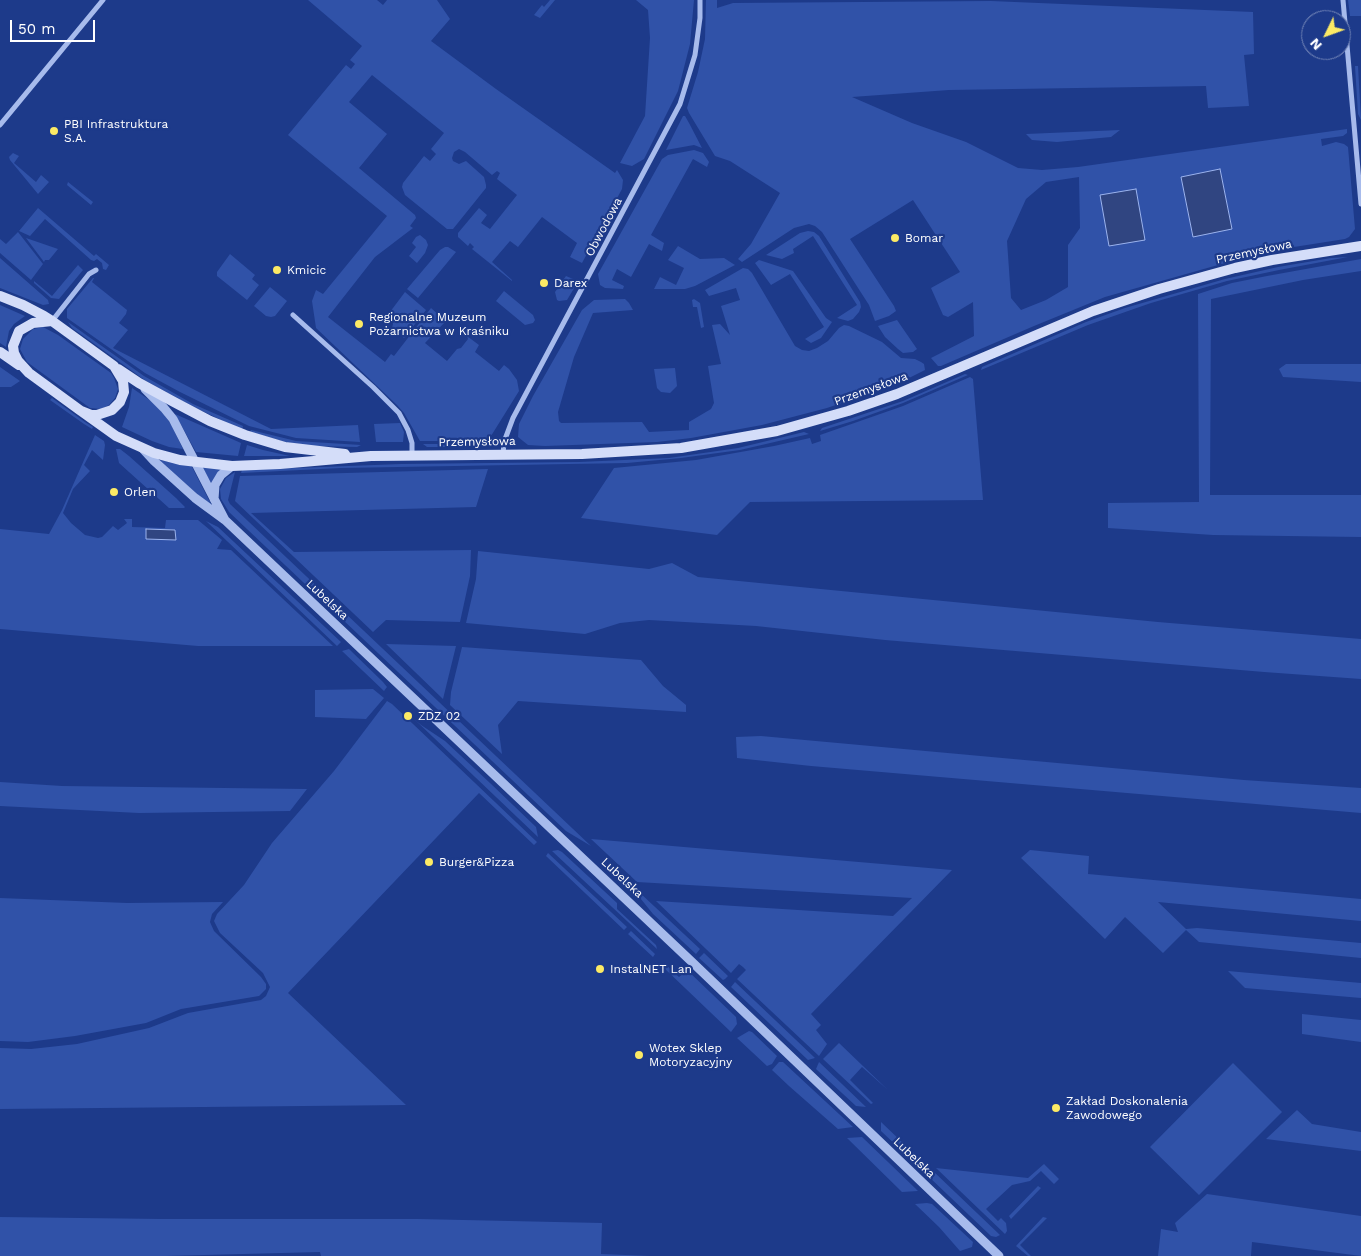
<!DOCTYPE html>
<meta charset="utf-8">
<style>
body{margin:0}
#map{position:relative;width:1361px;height:1256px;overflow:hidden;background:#1d3a8a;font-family:"Work Sans",sans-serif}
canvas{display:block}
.north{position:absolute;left:1301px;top:10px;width:50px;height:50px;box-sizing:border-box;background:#1d3a8a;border:1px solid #7789b9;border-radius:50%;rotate:228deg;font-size:14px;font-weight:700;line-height:20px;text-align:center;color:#fff}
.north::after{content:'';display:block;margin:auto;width:18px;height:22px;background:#fcea65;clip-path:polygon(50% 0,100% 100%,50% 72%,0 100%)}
.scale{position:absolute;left:10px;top:20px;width:85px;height:22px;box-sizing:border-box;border:2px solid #fff;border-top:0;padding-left:6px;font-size:15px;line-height:18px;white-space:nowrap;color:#fff;-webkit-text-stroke:4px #1d3a8a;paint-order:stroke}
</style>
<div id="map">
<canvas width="1361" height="1256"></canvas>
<div class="north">N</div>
<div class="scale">50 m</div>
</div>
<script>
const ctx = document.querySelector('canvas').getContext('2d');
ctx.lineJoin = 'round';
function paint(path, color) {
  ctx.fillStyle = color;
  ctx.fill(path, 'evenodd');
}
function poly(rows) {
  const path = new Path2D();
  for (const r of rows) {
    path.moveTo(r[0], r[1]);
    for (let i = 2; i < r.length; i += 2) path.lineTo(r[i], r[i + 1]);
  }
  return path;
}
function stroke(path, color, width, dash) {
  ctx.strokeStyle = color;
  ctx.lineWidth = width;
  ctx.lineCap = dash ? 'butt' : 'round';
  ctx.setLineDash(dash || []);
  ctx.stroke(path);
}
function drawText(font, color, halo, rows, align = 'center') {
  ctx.font = font + ' "Work Sans",sans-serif';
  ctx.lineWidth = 4.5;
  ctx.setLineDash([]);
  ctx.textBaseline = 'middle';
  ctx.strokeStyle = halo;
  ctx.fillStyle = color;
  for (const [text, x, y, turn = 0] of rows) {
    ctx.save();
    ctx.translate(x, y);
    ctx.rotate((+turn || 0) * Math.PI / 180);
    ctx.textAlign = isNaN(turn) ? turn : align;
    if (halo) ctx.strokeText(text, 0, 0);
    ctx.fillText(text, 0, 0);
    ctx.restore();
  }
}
paint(poly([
 [308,0,377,0,383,5,387,0,437,0,450,19,431,41,496,89,615,173,617,170,623,180,622,189,582,263,570,257,577,243,542,217,518,247,510,241,492,262,512,280,512,281,472,249,474,247,470,243,468,246,458,237,458,233,479,208,487,215,481,223,490,229,517,195,497,179,500,173,497,171,492,175,465,152,459,149,454,152,452,158,453,161,459,164,466,161,484,177,486,185,486,188,453,229,447,229,405,195,402,187,403,183,424,156,430,161,436,154,431,149,444,133,372,75,349,102,387,134,359,168,415,215,416,218,410,226,413,228,375,257,328,317,385,362,391,354,394,356,431,308,440,316,438,319,444,323,425,343,447,361,457,349,461,348,468,339,467,336,479,345,475,352,499,371,504,365,509,369,517,380,519,391,491,436,483,441,420,441,404,413,397,405,316,328,312,301,316,290,323,294,387,216,288,135,346,65,351,69,355,64,350,60,362,46],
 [550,0,555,0,540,18,534,15,542,5,544,7],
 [636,0,694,0,690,44,678,91,644,159,632,166,620,163,645,116,650,38,648,10],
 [706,0,717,0,717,8,733,3,991,1,1253,12,1254,54,1244,55,1249,106,1208,108,1206,86,949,90,852,97,912,123,966,142,1018,168,1042,170,1078,167,1347,129,1347,133,1343,136,1321,139,1322,146,1336,142,1344,144,1348,147,1355,229,1349,237,1345,239,1294,247,1239,259,1105,297,1034,326,941,366,938,366,931,358,974,336,973,302,948,317,943,315,931,288,960,272,913,200,850,239,894,306,896,311,889,316,875,321,869,305,822,232,815,226,809,224,794,228,742,262,738,259,751,244,780,193,730,161,715,156,689,113,687,108,698,72,705,39],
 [1079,177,1080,228,1068,245,1068,287,1046,300,1021,310,1011,298,1007,241,1026,199,1046,182],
 [1348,0,1361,0,1361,16,1350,16],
 [1355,66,1358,66,1361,120,1358,114],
 [683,116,685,116,689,123,702,148,694,145,666,150],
 [1120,130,1111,137,1057,142,1032,140,1026,134],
 [694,150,703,153,709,162,707,167,693,159,651,235,664,243,662,251,649,244,631,277,617,269,612,280,624,286,623,289,605,288,600,285,598,274,662,159,668,155],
 [13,153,19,156,14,163,36,182,41,175,49,182,38,194,10,160,9,157],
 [68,182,93,202,91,205,67,185],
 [38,208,94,256,96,254,109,265,106,270,103,269,102,263,97,259,94,261,91,260,45,219,30,236,19,231],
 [808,231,814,232,819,236,860,302,861,307,859,312,853,319,848,321,837,318,857,305,813,236,793,249,794,253,782,259,766,255,800,233],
 [18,232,43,264,31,280,0,253,0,239,6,244],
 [420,235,426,240,428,245,425,253,417,263,409,256,416,247,412,243,416,237],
 [26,238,58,249,49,260,45,260,44,262],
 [678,246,700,259,724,258,735,265,695,286,685,289,654,289,660,277,676,285,684,268,668,260],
 [445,247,448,247,456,252,418,298,407,289,440,250],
 [230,254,255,275,252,279,259,285,247,300,217,276,217,272],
 [1348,257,1279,270,1227,281,1151,303,1088,325,981,370,982,367,1086,322,1125,308,1225,279,1278,267,1331,258],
 [0,258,48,300,49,304,43,305,0,288],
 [1361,259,1361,271,1303,280,1211,299,1210,495,1361,495,1361,537,1213,535,1108,528,1108,503,1199,502,1198,294,1232,283,1267,276],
 [759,260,793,271,826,318,832,322,821,338,811,343,805,339,824,327,790,274,771,285,755,263],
 [78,265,83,270,59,299,51,298,34,283,34,281,52,296],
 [743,268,748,269,752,273,795,346,802,350,809,351,817,348,828,341,839,328,844,325,849,326,882,342,901,358,915,359,921,362,924,364,925,370,897,384,827,408,762,425,691,438,657,442,545,446,528,445,518,437,519,424,533,396,582,310,594,300,625,299,629,303,633,310,593,313,574,357,558,412,559,421,561,423,642,422,649,432,689,430,689,422,711,409,714,403,708,366,721,364,712,325,720,324,730,335,721,306,740,300,736,288,709,296,705,290],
 [566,276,573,279,576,285,567,300,559,301,557,300,555,292],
 [93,278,94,278,92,282,127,310,126,314,119,323,128,330,113,348,271,429,358,425,360,442,296,438,249,426,180,392,145,373,67,318,67,309],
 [270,287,287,301,275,316,271,317,266,316,254,306],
 [504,291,533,315,535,320,533,323,525,325,496,301],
 [405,292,426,310,404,338,392,328,393,324,389,315,390,312],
 [694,299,700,303,704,327,701,328,697,307,693,307,692,300],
 [0,305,25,316,14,324,9,331,6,347,0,343],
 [897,320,917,349,913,352,903,353,898,349,885,337,878,326],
 [68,322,144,376,193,404,243,426,242,430,192,406,146,381,72,328],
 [43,327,58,335,111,373,114,378,118,389,115,398,109,405,101,409,90,408,27,362,20,349,23,339,33,329],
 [1286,364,1361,364,1361,382,1283,377,1279,369],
 [0,367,20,381,11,387,0,387],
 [675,368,677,386,670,393,661,392,657,388,654,369],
 [965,374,968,375,903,403,853,421,820,431,822,428,903,401],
 [970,377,973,379,983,500,750,502,717,535,581,518,614,468,696,460,774,446,810,438,812,444,821,441,820,435,903,406],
 [132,388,151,401,164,414,172,426,183,449,169,447,152,441,122,427,129,407],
 [52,398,85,422,93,427,92,429,84,424,50,400],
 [175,414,241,443,238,456,196,452],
 [400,423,404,432,403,442,376,442,374,424],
 [251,430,296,441,361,445,357,447,310,446,285,442,250,432],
 [804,432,809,434,740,450,681,458,627,463,341,468,241,473,242,470,401,464,579,462,669,458,738,448],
 [95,435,104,441,105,445,103,460,92,450,84,465,90,471,73,489,63,513,71,523,85,535,98,538,102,537,113,526,118,530,127,523,124,519,132,519,132,527,165,528,166,520,198,520,222,540,217,549,231,550,333,646,198,646,0,629,0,529,49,534,62,510],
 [423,444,481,444,482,445,473,447,427,447],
 [247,445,263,450,290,456,244,456],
 [116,449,120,449,129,456,176,498,185,507,184,508,169,508,119,463],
 [159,460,191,465,212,506,210,506],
 [201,466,222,469,211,484],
 [488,469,476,507,251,513,294,552,471,550,470,576,460,622,386,620,373,632,235,501,240,476],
 [235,472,228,500,230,504,591,846,566,831,229,512,221,499,220,489,226,478],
 [206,521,218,527,341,642,337,646],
 [478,551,649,569,672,563,698,577,1158,622,1361,639,1361,679,1264,672,885,640,756,626,649,620,620,623,585,634,466,623,476,579],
 [386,644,456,646,443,699],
 [462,647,641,660,663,686,686,705,686,712,518,701,498,725,502,754,450,705,451,692],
 [349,649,383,682,387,687,384,691,342,651],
 [373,689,384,698,366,719,315,717,315,690],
 [387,701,392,704,537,842,534,845,479,793,288,993,406,1105,0,1109,0,1048,31,1049,77,1044,149,1028,188,1013,261,1000,266,996,270,987,263,973,220,933,214,921,217,914,244,885,272,843,334,771],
 [412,717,421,725,445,741,490,783,536,827,538,837],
 [761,736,1244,780,1361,788,1361,813,811,766,737,758,736,737],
 [0,782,62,786,307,789,290,811,139,813,0,806],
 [591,839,952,870,811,1014,821,1025,816,1030,827,1044,819,1056,737,979,746,970,743,967,739,964,731,973,656,901,893,916,912,898,637,882],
 [558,850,562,852,617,903,617,909,656,945,657,949,552,851],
 [1030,850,1089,856,1088,874,1361,899,1361,921,1158,902,1186,929,1197,928,1361,943,1361,958,1199,942,1186,930,1163,953,1125,917,1105,939,1021,858],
 [548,853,627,927,624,930,546,856],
 [624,878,700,949,696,954,653,914],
 [0,898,127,903,223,902,212,914,210,922,214,931,261,977,266,984,266,989,259,996,181,1009,146,1023,75,1036,28,1042,0,1041],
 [631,931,655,954,653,957,628,934],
 [704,953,728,976,725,979,723,980,699,958],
 [665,964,679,977,687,970,736,1017,737,1024,731,1032,663,967],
 [1228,971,1361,983,1361,998,1245,988],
 [735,982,815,1058,808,1060,731,987],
 [1302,1014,1361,1020,1361,1042,1302,1034],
 [749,1031,752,1032,777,1056,772,1064,767,1066,737,1038],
 [839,1043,888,1090,862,1067,850,1080,873,1103,871,1104,823,1059],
 [779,1062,783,1062,853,1127,838,1129,789,1086,772,1070],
 [819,1062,866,1107,856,1106,816,1069],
 [1233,1063,1282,1112,1199,1195,1150,1147],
 [1297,1110,1312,1124,1361,1132,1361,1151,1266,1139],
 [881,1122,903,1143,900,1149,881,1131],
 [862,1137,915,1188,918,1191,902,1192,847,1138],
 [910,1149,1000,1235,996,1237,991,1236,906,1155],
 [1044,1164,1059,1179,1054,1184,1041,1171,1030,1181,1012,1185,986,1209,998,1221,1001,1218,1006,1223,1007,1231,1005,1234,936,1168,1028,1178],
 [1038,1186,1041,1188,1011,1219,1009,1216],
 [1207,1194,1361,1216,1361,1256,1252,1242,1251,1256,1158,1256,1161,1229,1178,1232,1175,1223],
 [927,1203,932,1204,973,1242,972,1247,960,1251,939,1227,915,1204],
 [0,1217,162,1219,418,1219,602,1223,601,1254,650,1256,321,1256,320,1252,166,1256,0,1256],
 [1043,1217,1047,1218,1020,1245,1031,1256,1028,1256,1016,1246]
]), '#3052a8');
const water = poly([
 [1220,169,1232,229,1193,237,1181,177,1220,169],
 [1136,189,1145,240,1109,246,1100,195,1136,189],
 [146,529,175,530,176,540,146,539,146,529]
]);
paint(water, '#304581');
stroke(water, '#9bb3ee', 1);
stroke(poly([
 [1343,0,1361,204],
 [0,125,103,0],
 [293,315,373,387,399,413,408,430,412,443,412,455],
 [52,321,89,274,96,270],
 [503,455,504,442,513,418,680,104,695,55,700,18,700,0]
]), '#a7bbec', 5);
stroke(poly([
 [145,389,164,408,173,419,225,520],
 [143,449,154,461,195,498,225,520,692,962,999,1256],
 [214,499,215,485,221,475,232,466]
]), '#a7bbec', 9);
stroke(poly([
 [0,296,23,305,44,316,52,321,114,366,123,381,124,392,120,402,112,410,97,415,91,415,81,411,29,373,18,361,14,353,13,346,19,331,33,323,52,321],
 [0,352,19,365],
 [118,369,139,383,174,402,210,421,245,435,285,447,345,454],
 [81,411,116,436,154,453,180,460,232,466,280,464,371,456,582,454,681,448,777,431,848,411,897,394,1093,311,1159,289,1235,268,1272,260,1361,246]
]), '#d4ddf9', 10);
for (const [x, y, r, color] of [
 [54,131,5,"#fcea65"],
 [895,238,5,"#fcea65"],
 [277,270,5,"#fcea65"],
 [544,283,5,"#fcea65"],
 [359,324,5,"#fcea65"],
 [114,492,5,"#fcea65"],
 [408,716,5,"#fcea65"],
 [429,862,5,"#fcea65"],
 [600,969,5,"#fcea65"],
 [639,1055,5,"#fcea65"],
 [1056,1108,5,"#fcea65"]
]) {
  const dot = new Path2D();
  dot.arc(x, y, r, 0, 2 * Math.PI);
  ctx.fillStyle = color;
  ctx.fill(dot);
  stroke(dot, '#1d3a8a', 2);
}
drawText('12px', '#fff', '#1d3a8a', [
 ["PBI Infrastruktura",64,124],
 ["S.A.",64,138],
 ["Bomar",905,238],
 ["Kmicic",287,270],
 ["Darex",554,283],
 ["Regionalne Muzeum",369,317],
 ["Pożarnictwa w Kraśniku",369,331],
 ["Orlen",124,492],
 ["ZDZ 02",418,716],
 ["Burger&Pizza",439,862],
 ["InstalNET Lan",610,969],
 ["Wotex Sklep",649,1048],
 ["Motoryzacyjny",649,1062],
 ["Zakład Doskonalenia",1066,1101],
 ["Zawodowego",1066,1115]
], 'left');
drawText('12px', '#fff', '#1d3a8a', [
 ["Obwodowa",604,227,-62],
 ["Przemysłowa",1254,252,-12],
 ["Przemysłowa",871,389,-20],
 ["Przemysłowa",477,442,-1],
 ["Lubelska",327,600,43],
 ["Lubelska",622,878,43],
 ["Lubelska",914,1158,44]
]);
</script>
